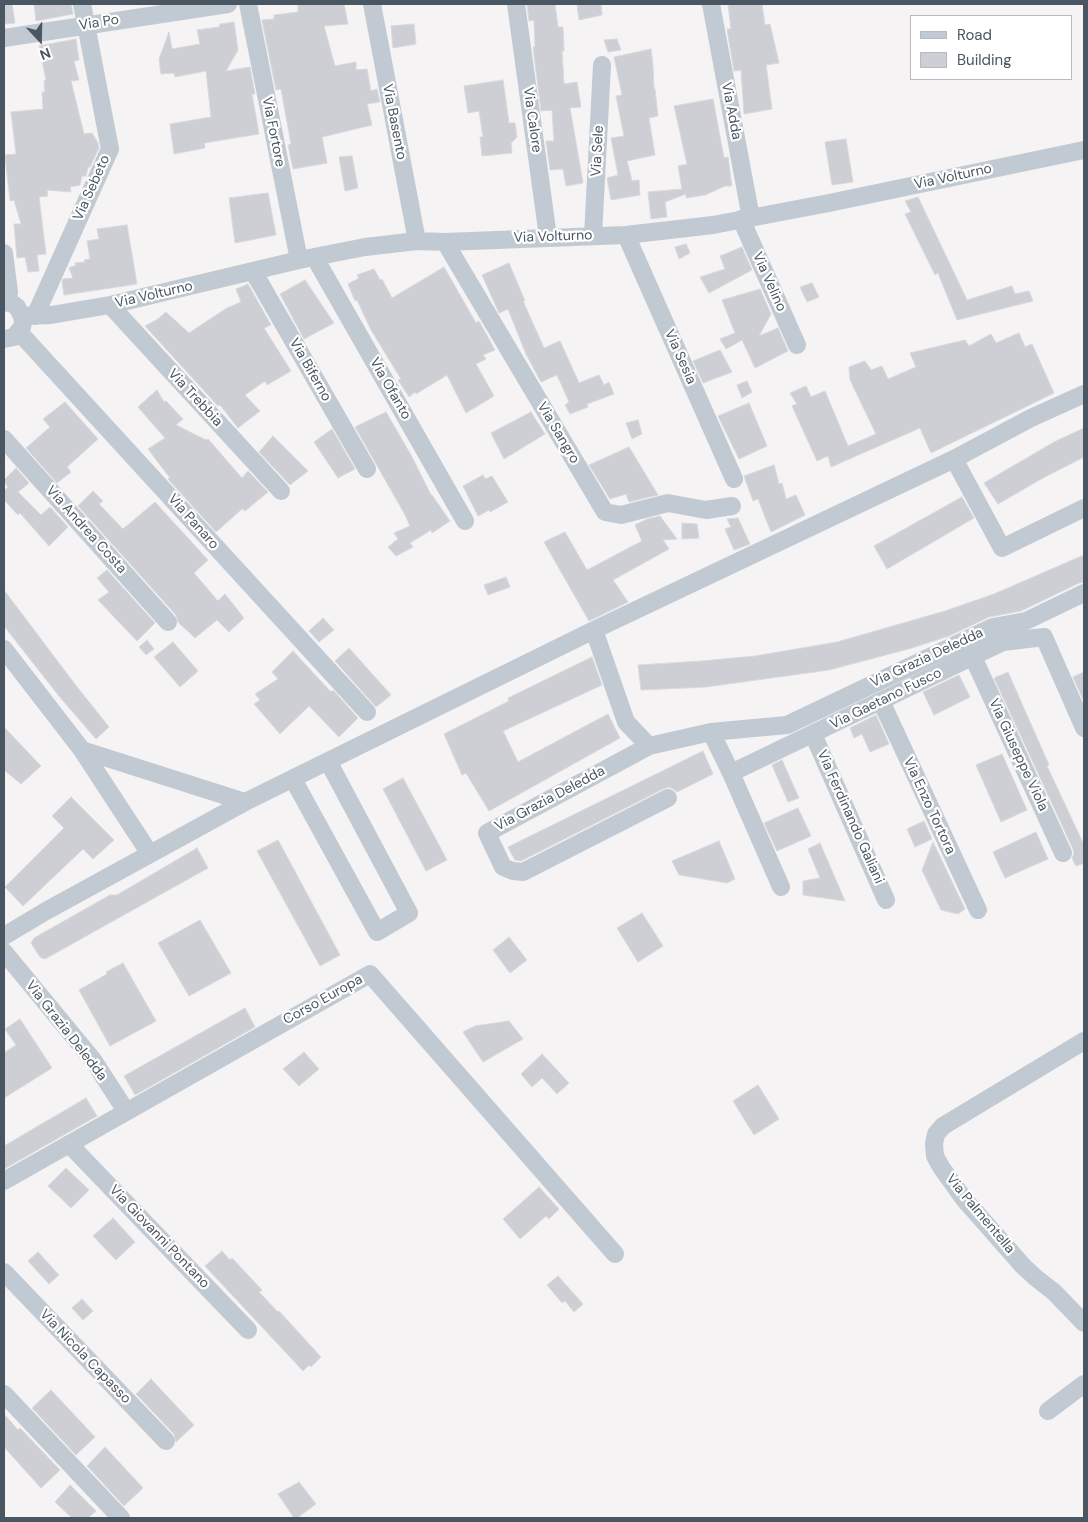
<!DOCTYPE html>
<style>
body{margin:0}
#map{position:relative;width:1088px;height:1522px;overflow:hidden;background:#f5f3f3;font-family:"DM Sans",sans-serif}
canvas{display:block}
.frame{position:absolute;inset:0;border:5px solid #4a5661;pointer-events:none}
.legend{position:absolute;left:910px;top:15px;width:162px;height:65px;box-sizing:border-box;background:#fff;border:1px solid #b7bbc0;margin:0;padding:6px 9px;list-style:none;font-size:15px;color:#4a5661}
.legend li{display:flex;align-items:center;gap:10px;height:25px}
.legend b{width:25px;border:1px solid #b7bbc0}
.north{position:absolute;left:15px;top:15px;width:50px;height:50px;-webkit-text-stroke:4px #fff;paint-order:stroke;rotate:159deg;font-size:14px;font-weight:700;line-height:20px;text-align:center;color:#4a5661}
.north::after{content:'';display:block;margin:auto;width:18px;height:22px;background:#4a5661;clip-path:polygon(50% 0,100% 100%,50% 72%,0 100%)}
</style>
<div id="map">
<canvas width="1088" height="1522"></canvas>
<div class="frame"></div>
<ul class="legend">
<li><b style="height:6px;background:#c1cad2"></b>Road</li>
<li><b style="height:14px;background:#cdcfd5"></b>Building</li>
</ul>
<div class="north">N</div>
</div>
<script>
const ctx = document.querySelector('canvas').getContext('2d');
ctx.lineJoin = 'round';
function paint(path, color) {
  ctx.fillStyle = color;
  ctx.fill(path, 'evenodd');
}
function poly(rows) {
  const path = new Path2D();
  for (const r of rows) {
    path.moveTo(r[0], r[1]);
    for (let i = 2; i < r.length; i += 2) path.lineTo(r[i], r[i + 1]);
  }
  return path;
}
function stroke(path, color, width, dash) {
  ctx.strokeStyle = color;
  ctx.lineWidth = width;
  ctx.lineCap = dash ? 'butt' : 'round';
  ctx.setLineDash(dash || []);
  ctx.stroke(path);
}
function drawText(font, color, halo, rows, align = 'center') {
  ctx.font = font + ' "DM Sans",sans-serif';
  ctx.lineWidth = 4.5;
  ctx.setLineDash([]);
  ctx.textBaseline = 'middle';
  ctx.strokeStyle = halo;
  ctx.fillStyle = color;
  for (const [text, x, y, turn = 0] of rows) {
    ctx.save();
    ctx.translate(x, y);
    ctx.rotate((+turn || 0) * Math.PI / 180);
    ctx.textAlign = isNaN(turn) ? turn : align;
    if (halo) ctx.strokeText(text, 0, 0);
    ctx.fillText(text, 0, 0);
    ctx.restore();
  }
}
const building = poly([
 [4,4,12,4,15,23,4,24,4,4],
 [34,4,71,4,73,14,36,21,34,4],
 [306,4,344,4,348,24,324,26,335,66,356,62,356,70,367,69,371,91,377,89,380,102,367,104,372,125,322,137,327,163,293,169,288,145,291,144,281,89,276,90,262,20,274,19,274,15,298,12,298,5,306,4],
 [527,4,555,4,558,27,563,27,564,51,562,51,564,84,577,82,581,107,570,108,583,183,566,186,563,169,550,170,546,141,554,141,552,110,541,111,533,47,535,47,534,20,529,21,527,4],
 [577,4,601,4,602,15,579,20,577,4],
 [728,4,762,4,765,25,770,24,779,63,766,65,772,109,744,114,741,70,734,71,727,29,731,29,728,4],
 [234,22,238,50,226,71,250,67,255,94,252,94,259,134,204,143,205,148,174,154,170,124,211,117,206,71,175,77,174,73,161,74,159,59,169,32,172,49,200,44,197,30,219,27,220,24,234,22],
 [414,24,416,44,393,48,391,26,414,24],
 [76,39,79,60,74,61,79,80,71,81,84,134,92,133,98,143,99,148,90,167,88,167,86,176,82,176,80,185,70,187,71,192,47,190,48,196,39,197,46,254,37,255,39,271,28,272,25,257,17,258,14,224,21,224,14,200,10,201,5,155,16,154,11,112,43,109,42,92,45,92,44,81,46,80,39,46,76,39],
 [617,39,621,50,608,52,604,40,617,39],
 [651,49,653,66,654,89,655,89,658,116,649,118,655,155,627,161,632,181,639,180,640,195,611,200,607,178,618,175,611,138,624,136,616,96,622,95,614,57,651,49],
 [503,80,509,123,515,123,517,137,511,143,512,153,482,156,480,137,483,137,479,111,468,113,464,86,503,80],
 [713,99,724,158,728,157,732,186,725,186,705,195,686,198,686,194,665,202,667,217,651,219,648,192,682,189,678,166,687,164,674,106,713,99],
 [846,139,853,182,832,185,825,142,846,139],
 [352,156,358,188,345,191,339,157,352,156],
 [268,193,276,235,235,243,229,198,268,193],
 [918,197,967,300,1012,286,1015,294,1029,291,1033,301,957,320,938,273,935,275,905,214,911,212,905,201,918,197],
 [127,225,137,284,64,295,62,282,63,279,73,278,69,268,76,265,75,263,85,262,84,260,90,259,87,241,99,239,97,229,127,225],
 [686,244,690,253,679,259,675,247,686,244],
 [742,247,752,270,709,293,700,277,725,269,720,256,742,247],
 [509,263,525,301,523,301,544,348,560,341,579,383,599,375,604,385,609,382,614,394,587,404,588,407,570,414,565,405,569,402,557,375,541,382,526,354,508,309,499,313,482,275,509,263],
 [444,267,476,323,479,321,495,350,483,355,486,359,476,364,494,396,466,413,447,375,416,394,415,392,409,397,398,380,401,379,371,330,357,300,355,301,348,284,359,278,357,275,374,269,380,280,382,279,392,298,444,267],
 [305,280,334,323,304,339,280,294,305,280],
 [812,283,819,297,807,302,800,287,812,283],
 [248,284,271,325,264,328,291,371,267,385,265,381,245,395,260,411,238,428,220,405,218,406,145,326,158,319,166,312,189,333,227,308,241,302,236,289,248,284],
 [760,289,771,314,759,336,778,328,788,351,755,368,742,340,726,349,720,339,735,333,722,300,760,289],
 [1019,333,1025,347,1032,344,1054,393,931,453,920,428,831,467,828,456,817,461,792,406,797,404,790,393,806,386,811,397,825,391,848,446,876,434,850,380,849,367,865,361,871,370,882,366,888,379,916,367,910,353,965,340,969,346,991,334,996,343,1019,333],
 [720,350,732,372,703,383,693,361,720,350],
 [747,381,752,392,742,398,737,385,747,381],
 [157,390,164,402,166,401,183,419,176,425,206,440,208,439,242,478,248,471,268,492,245,511,242,509,216,532,168,479,170,478,148,449,165,438,138,407,157,390],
 [65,402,98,439,67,467,71,472,57,483,26,448,50,427,43,419,65,402],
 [749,403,767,446,739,459,718,416,749,403],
 [386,412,411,455,431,495,432,495,450,521,432,533,431,530,410,543,413,547,396,556,388,547,398,539,394,533,410,526,404,513,355,427,386,412],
 [531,412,545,434,504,459,491,433,531,412],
 [638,420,642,434,632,439,626,423,638,420],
 [1084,428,1084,457,1043,478,998,504,984,483,1054,442,1084,428],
 [332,429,355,469,338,478,314,442,332,429],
 [273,436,308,471,290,485,259,452,273,436],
 [629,447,658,495,629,502,626,494,610,499,589,465,629,447],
 [774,465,779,484,782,483,786,499,796,495,805,515,771,532,758,499,753,501,744,476,774,465],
 [16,468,29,483,18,492,41,515,50,507,68,527,49,546,20,513,18,515,4,500,4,491,8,487,4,482,4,480,16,468],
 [483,475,485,479,492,476,508,502,490,512,489,510,478,516,463,486,483,475],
 [93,491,103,501,99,504,123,529,155,502,208,560,194,573,218,601,225,594,244,618,229,632,217,620,195,638,178,622,176,615,78,506,93,491],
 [962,497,974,518,887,569,874,546,962,497],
 [660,516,677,539,663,540,669,549,613,580,628,602,589,621,544,542,565,532,587,570,642,541,635,525,647,519,660,516],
 [738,518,750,544,734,550,725,529,731,527,727,519,738,518],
 [682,523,697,524,699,538,682,539,682,523],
 [1084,555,1084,582,1079,583,1021,611,989,617,949,636,912,648,829,670,706,687,641,690,638,665,702,661,755,656,837,642,945,611,994,594,1084,555],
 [107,570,155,623,137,641,98,600,109,592,97,578,107,570],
 [506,577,510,587,488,595,484,585,506,577],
 [4,590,74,683,109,727,96,739,59,696,4,626,4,590],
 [323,618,334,630,319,642,309,631,323,618],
 [147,640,154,649,146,655,139,647,147,640],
 [173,642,198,671,180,687,154,657,173,642],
 [349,648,391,695,376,707,335,661,349,648],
 [293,651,331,692,333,690,358,718,339,737,309,706,280,734,254,704,260,700,255,694,278,679,272,672,293,651],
 [592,657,602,685,503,731,518,762,608,714,620,738,489,811,466,773,462,775,444,734,509,701,508,698,592,657],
 [1008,672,1049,765,1047,766,1084,845,1084,863,1076,866,1072,858,1074,854,1073,849,994,678,1008,672],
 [1084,672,1084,702,1073,677,1084,672],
 [959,675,970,697,934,715,923,692,959,675],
 [876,715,889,744,870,752,862,734,854,738,850,728,876,715],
 [4,727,41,766,21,784,4,770,4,727],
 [703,751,713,774,677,792,673,789,669,787,663,789,521,861,515,860,508,847,703,751],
 [1002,754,1027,810,1001,822,976,765,1002,754],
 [782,760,799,798,788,802,772,765,782,760],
 [403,778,447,860,426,871,383,789,403,778],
 [71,797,114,840,93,859,83,849,23,906,5,887,64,828,52,816,71,797],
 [798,808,811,836,777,851,764,823,798,808],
 [924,821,932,839,915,847,907,829,924,821],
 [1036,832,1048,859,1005,878,993,852,1036,832],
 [278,840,340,955,320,966,257,851,278,840],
 [719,841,735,879,727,883,679,875,672,861,719,841],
 [933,842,965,909,958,914,941,910,922,870,933,842],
 [820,843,845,901,803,895,803,881,820,878,808,849,820,843],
 [197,848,208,868,45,959,40,957,31,943,34,938,110,895,117,895,197,848],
 [642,913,663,946,638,962,617,928,642,913],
 [200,920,231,973,189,996,158,943,200,920],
 [509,937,527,960,510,973,493,950,509,937],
 [123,963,156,1021,110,1046,79,990,107,974,106,972,123,963],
 [245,1008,255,1027,135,1095,124,1076,245,1008],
 [20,1019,52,1068,4,1098,4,1053,16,1045,5,1029,20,1019],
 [509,1021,523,1039,483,1062,463,1032,475,1026,509,1021],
 [304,1052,319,1069,299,1086,283,1069,304,1052],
 [542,1054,569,1083,557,1094,542,1078,532,1087,521,1074,542,1054],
 [758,1085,779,1119,754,1135,733,1101,758,1085],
 [86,1098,97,1116,4,1169,4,1146,86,1098],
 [66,1168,89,1190,71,1208,48,1186,66,1168],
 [539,1187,559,1209,549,1219,546,1216,520,1239,503,1219,539,1187],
 [113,1218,135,1242,116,1260,93,1236,113,1218],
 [222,1251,230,1260,232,1258,262,1290,259,1292,278,1312,279,1311,321,1357,311,1367,309,1365,303,1371,205,1266,222,1251],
 [38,1252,59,1275,49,1284,28,1261,38,1252],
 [558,1276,583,1304,574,1312,565,1301,562,1303,547,1285,558,1276],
 [82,1299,93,1311,83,1320,72,1308,82,1299],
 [151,1379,194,1425,176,1442,174,1434,136,1394,151,1379],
 [51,1390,95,1437,76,1455,32,1408,51,1390],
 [4,1414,18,1430,20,1428,60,1470,41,1488,4,1447,4,1414],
 [105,1447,143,1488,124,1506,87,1466,105,1447],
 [299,1482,316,1504,297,1518,294,1518,278,1494,299,1482],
 [70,1485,96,1511,88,1518,72,1518,55,1502,70,1485]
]);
paint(building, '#cdcfd5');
stroke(building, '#d7d9de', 1);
stroke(poly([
 [248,4,299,260],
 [372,4,417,241],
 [516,4,548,237],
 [711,4,751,218],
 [4,38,228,4],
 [741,219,797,345],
 [626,235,734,479],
 [593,236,602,65],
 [445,242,605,512,621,515,668,503,706,510,732,506],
 [4,253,9,292,7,302],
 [315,258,465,521],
 [253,271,367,469],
 [4,302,13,304,17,307,22,316,23,322,22,327,14,337,4,339],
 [110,305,281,491],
 [22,316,51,315,110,305,299,260,365,247,417,241,445,242,626,235,713,225,829,203,1084,150],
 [35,316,110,149,82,4],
 [19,332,367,712],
 [4,439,168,622],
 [954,459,1002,548,1084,508],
 [594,630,626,722,649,746,711,732,731,773,781,887],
 [4,649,82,750,150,854],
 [973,657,1063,853],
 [881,701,978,910],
 [711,732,787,725,993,627,1026,621,1084,593],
 [813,734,886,900],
 [649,746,487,833,503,867,513,871,523,872,668,798],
 [82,750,245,802],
 [731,773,1003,642,1044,637,1084,728],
 [293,779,377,932,409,913,328,761],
 [4,936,46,911,245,802,594,630,954,459,1031,418,1084,394],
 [4,952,93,1060,126,1111],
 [1084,1041,943,1126,936,1134,934,1144,935,1156,941,1167,964,1199,1023,1266,1036,1278,1054,1292,1084,1323],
 [69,1144,248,1330],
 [4,1181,370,974,615,1254],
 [4,1272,166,1441],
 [4,1394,121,1518],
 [1048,1411,1084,1384]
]), '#c1cad2', 18);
drawText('14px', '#4a5661', '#fff', [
 ["Via Po",99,23,-9],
 ["Via Adda",731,111,79],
 ["Via Calore",532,120,82],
 ["Via Basento",394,122,79],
 ["Via Fortore",273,132,79],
 ["Via Sele",598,151,-87],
 ["Via Volturno",953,177,-12],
 ["Via Sebeto",92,188,-66],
 ["Via Volturno",553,237,-2],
 ["Via Velino",769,282,66],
 ["Via Volturno",154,295,-13],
 ["Via Sesia",680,357,66],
 ["Via Biferno",310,370,60],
 ["Via Ofanto",390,389,60],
 ["Via Trebbia",195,398,47],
 ["Via Sangro",558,433,59],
 ["Via Panaro",193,522,48],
 ["Via Andrea Costa",86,530,48],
 ["Via Grazia Deledda",927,658,-25],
 ["Via Gaetano Fusco",886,699,-26],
 ["Via Giuseppe Viola",1018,755,65],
 ["Via Grazia Deledda",550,799,-28],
 ["Via Enzo Tortora",929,806,65],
 ["Via Ferdinando Galiani",850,817,66],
 ["Corso Europa",323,1000,-29],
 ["Via Grazia Deledda",66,1031,52],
 ["Via Palmentella",980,1214,50],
 ["Via Giovanni Pontano",159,1237,46],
 ["Via Nicola Capasso",85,1357,46]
]);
</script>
